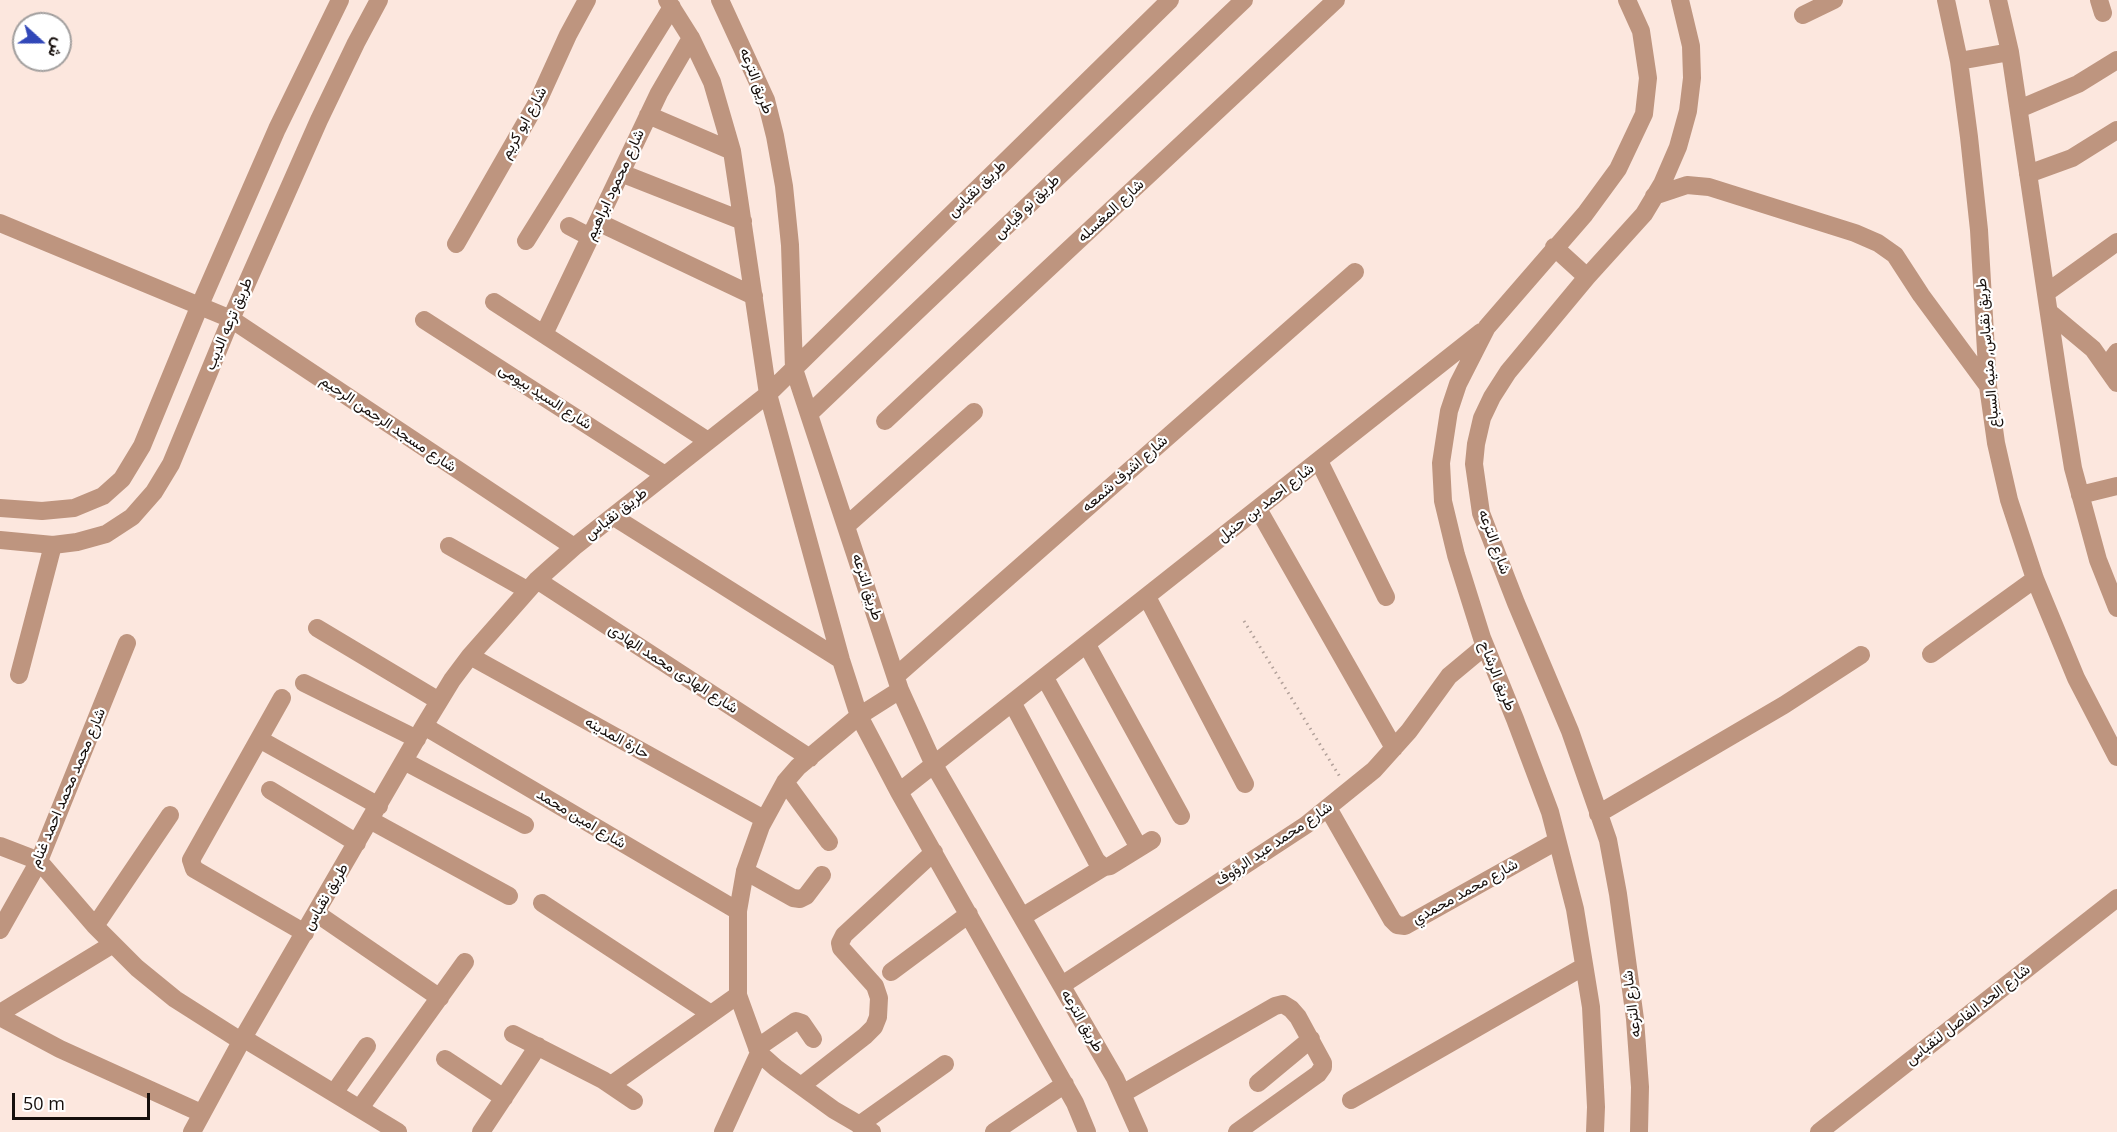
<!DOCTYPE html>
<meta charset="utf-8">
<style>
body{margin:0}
#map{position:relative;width:2117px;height:1132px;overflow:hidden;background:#fce7de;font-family:"Open Sans",Vazirmatn,sans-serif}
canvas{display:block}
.north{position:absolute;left:12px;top:12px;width:60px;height:60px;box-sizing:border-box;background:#fff;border:2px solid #a29f9e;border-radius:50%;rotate:111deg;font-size:16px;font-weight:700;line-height:24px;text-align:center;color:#160f0c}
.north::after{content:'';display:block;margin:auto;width:21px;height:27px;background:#3147b8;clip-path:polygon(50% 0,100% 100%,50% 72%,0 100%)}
.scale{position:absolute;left:12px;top:1093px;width:138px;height:27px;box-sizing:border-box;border:3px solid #160f0c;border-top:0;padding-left:8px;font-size:18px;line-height:21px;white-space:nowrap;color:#160f0c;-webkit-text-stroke:4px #fff;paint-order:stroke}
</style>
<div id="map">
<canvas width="2117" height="1132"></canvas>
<div class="north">ش</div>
<div class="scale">50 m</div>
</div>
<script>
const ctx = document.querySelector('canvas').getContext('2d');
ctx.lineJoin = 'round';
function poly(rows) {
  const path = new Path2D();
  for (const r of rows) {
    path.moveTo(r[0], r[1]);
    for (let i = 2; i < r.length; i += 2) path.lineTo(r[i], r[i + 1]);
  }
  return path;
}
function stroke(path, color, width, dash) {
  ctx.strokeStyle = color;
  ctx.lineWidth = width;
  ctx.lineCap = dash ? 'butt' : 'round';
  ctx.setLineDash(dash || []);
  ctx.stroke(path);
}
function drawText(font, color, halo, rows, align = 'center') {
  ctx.font = font + ' "Open Sans",Vazirmatn,sans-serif';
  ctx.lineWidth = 4.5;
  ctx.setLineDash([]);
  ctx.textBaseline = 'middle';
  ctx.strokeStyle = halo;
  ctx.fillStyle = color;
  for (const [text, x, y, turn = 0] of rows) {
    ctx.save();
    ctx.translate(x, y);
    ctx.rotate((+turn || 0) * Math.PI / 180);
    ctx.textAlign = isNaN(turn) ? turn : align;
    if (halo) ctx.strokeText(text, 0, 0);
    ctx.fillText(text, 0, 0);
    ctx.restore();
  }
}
stroke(poly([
 [1244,621,1340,777]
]), '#b2a19a', 3, [1.5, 4.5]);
stroke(poly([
 [667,0,691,38,712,82,732,151,768,394,841,660,859,716,899,792,1075,1103,1087,1132],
 [720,0,766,100,775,136,784,186,790,245,794,369,900,690,934,765,1115,1078,1139,1132],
 [1946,0,1959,61,1969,137,1979,230,1988,386,1996,443,2009,500,2035,579,2076,678,2117,757],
 [1998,0,2010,52,2060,388,2073,468,2098,560,2117,608],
 [2099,0,2103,13],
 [1803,15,1834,0],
 [1959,61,2010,52],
 [2019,109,2078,84,2117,60],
 [648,115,732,151],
 [621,173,743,221],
 [2028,174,2072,158,2117,130],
 [1654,196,1687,185,1709,187,1855,233,1878,243,1895,255,1921,295,1988,386],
 [598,222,754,296],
 [0,223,231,319,574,547],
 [569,226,590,237],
 [526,241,672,7],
 [456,244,538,101,568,35,587,0],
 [1554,247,1587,277],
 [2046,293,2117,242],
 [494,302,708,441],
 [2050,313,2093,349,2117,383],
 [424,320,665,475],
 [544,334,659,93,691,38],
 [2106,367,2117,352],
 [809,414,1244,0],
 [885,421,1336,0],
 [1319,461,1386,597],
 [2080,495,2117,486],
 [0,508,42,511,74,508,103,496,122,479,142,446,200,305,277,129,340,0],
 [1258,509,1394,748],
 [614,517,841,660],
 [846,526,974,412],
 [0,540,53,545,77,542,106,534,132,517,154,492,171,464,231,319,319,120,356,43,379,0],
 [449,546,527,590],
 [537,580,810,758],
 [1147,597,1245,784],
 [317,628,439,701],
 [1087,645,1181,816],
 [1931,654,2035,579],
 [470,656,764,819],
 [19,675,53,545],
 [896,676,1355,272],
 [1045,678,1139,848],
 [304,683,417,739],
 [282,698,191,860,194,869,305,933],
 [1013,704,1096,860,1100,864,1104,867,1110,866,1152,840],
 [424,726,738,911],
 [259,739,379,806],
 [404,761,525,825],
 [785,782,829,842],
 [270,790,357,843],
 [899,792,1481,332],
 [1328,808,1392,920,1397,925,1405,926,1557,841],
 [1598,814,1784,705,1861,655],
 [370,820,509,896],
 [0,846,39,861,95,926,137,968,175,999,241,1041],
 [745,871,793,898,800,899,806,896,822,875],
 [542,903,711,1014],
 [316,913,440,998],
 [1022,917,1104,867],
 [95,926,170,815],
 [0,930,39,861,127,643],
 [891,972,969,914],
 [1062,985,1306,825,1374,770,1409,731,1449,676,1485,646],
 [0,1013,113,944],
 [0,1017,60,1049,201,1113],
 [513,1034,603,1080,634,1101],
 [243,1038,398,1132],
 [757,1048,796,1021,802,1023,813,1039],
 [445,1059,504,1098],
 [1258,1083,1311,1039],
 [611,1085,738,995],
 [801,1086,865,1036,874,1027,878,1017,879,998,875,986,841,948,840,943,844,935,934,852],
 [334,1093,367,1046],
 [1122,1094,1275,1006,1283,1004,1291,1009,1298,1017,1323,1063,1323,1067,1318,1074,1237,1132],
 [1351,1100,1583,967],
 [360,1108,465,962],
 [859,1125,945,1064],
 [192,1132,243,1038,424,726,452,680,470,656,537,580,574,547,768,394,1170,0],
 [481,1132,538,1046],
 [723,1132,759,1053],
 [872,1132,834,1110,776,1068,759,1053,738,995,738,911,745,871,761,826,785,782,798,767,859,716,900,690],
 [994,1132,1065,1084],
 [1595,1132,1596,1107,1591,1007,1575,909,1550,812,1515,719,1482,638,1456,555,1443,501,1441,463,1449,411,1458,384,1487,327,1585,214,1618,169,1644,114,1648,78,1641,31,1627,0],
 [1639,1132,1640,1087,1635,1019,1618,894,1608,840,1570,731,1516,603,1481,513,1474,464,1476,444,1482,418,1492,397,1508,372,1587,277,1644,214,1662,184,1678,147,1688,111,1692,78,1691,46,1680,0],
 [1819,1132,2117,898]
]), '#be957f', 18);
drawText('15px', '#160f0c', '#fff', [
 ["طريق الترعه",756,81,69],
 ["شارع ابو كريم",524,123,-61],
 ["شارع محمود ابراهيم",615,185,-65],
 ["طريق نقباس",977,189,-44],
 ["طريق نو قياس",1027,207,-44],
 ["شارع المغسله",1111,211,-43],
 ["طريق ترعه الديب",229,324,-67],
 ["طريق نقباس, منيه السباع",1988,353,-95],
 ["شارع السيد بيومى",545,397,33],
 ["شارع مسجد الرحمن الرحيم",388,424,34],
 ["شارع اشرف شمعه",1125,474,-41],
 ["شارع احمد بن حنبل",1266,503,-38],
 ["طريق نقباس",616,514,-38],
 ["شارع الترعه",1494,542,70],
 ["طريق الترعه",867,587,72],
 ["شارع الهادى محمد الهادى",673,669,33],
 ["طريق الرشاح",1497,676,68],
 ["حارة المدينه",617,738,29],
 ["شارع محمد محمد احمد غنام",68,788,-67],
 ["شارع امين محمد",581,819,31],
 ["شارع محمد عبد الرؤوف",1274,844,-34],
 ["شارع محمد محمدي",1465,892,-29],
 ["طريق نقباس",326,897,-60],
 ["شارع الترعه",1632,1004,-97],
 ["شارع الحد الفاصل لنقباس",1968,1015,-38],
 ["طريق الترعه",1082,1021,60]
]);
</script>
